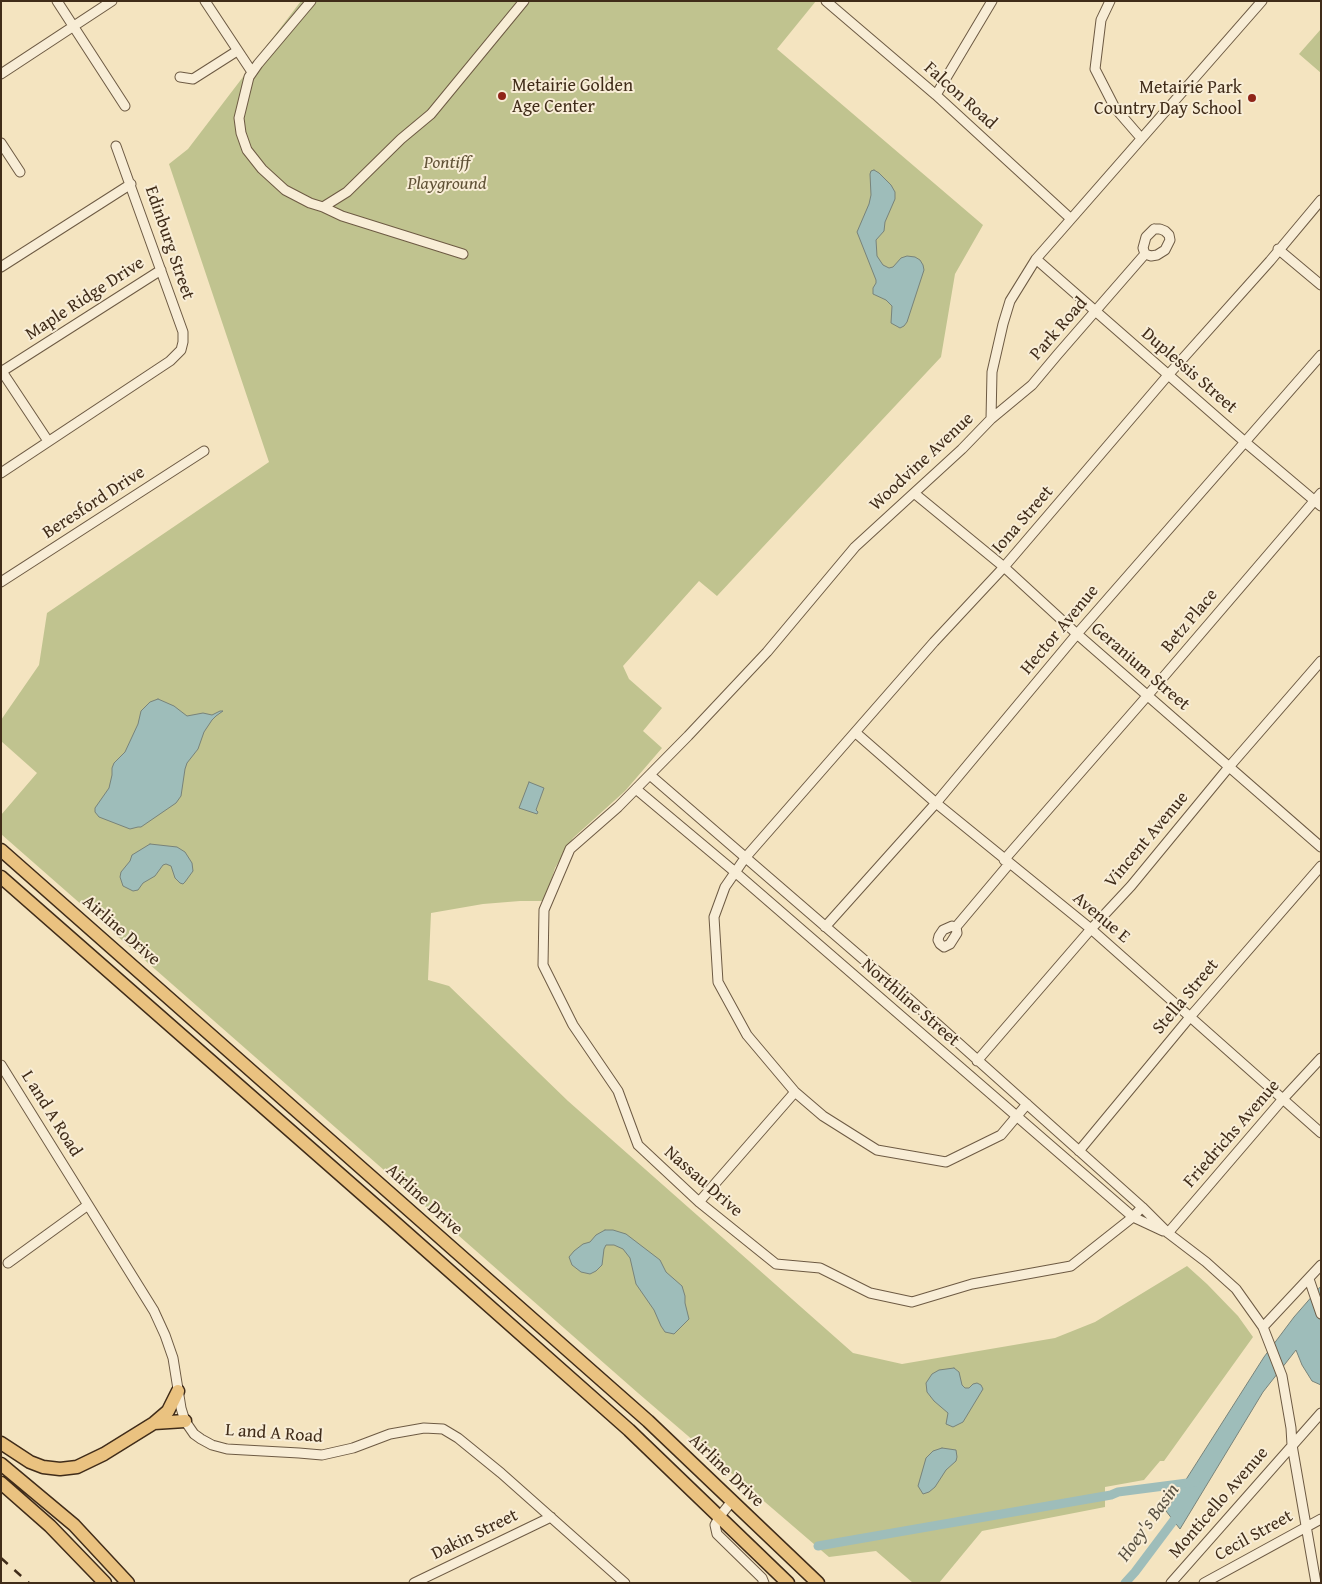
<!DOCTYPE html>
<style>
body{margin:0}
#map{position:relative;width:1322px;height:1584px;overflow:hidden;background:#f4e4c0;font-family:"Gentium Book Plus",serif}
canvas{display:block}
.frame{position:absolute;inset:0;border:2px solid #402c19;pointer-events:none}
</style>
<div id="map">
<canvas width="1322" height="1584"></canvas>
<div class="frame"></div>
</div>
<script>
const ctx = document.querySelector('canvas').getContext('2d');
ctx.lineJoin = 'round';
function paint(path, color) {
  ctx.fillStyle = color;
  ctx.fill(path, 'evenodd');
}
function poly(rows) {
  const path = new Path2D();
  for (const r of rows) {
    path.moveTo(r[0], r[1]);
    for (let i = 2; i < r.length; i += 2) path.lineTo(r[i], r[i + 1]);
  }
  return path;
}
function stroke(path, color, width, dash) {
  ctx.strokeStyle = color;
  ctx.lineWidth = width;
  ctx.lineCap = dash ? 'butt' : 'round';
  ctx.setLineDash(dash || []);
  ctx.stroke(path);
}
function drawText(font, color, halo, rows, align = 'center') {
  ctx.font = font + ' "Gentium Book Plus",serif';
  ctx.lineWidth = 4;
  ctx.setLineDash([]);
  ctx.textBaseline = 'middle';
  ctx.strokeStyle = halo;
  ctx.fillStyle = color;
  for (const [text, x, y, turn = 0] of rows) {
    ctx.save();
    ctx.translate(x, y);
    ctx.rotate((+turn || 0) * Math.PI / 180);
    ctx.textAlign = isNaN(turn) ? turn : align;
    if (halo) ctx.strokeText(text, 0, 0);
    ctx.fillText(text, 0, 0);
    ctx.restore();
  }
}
paint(poly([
 [301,1,816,1,777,49,983,225,955,274,941,357,717,596,699,581,623,666,629,679,662,708,643,731,662,748,625,791,573,838,555,868,545,901,520,901,483,904,431,913,428,980,449,986,568,1101,853,1353,902,1364,1055,1338,1095,1322,1187,1266,1207,1284,1238,1316,1253,1337,1164,1461,1160,1461,1144,1480,1105,1487,1105,1507,982,1531,939,1583,913,1583,876,1551,829,1557,638,1393,1,834,1,815,37,773,1,741,1,720,39,665,47,613,269,462,169,164,188,149],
 [1321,29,1321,73,1299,54]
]), '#c0c38f');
const water = poly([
 [874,170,879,173,891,185,895,192,895,199,885,222,884,231,876,240,877,256,883,265,889,268,893,267,901,258,907,256,915,257,920,260,923,265,924,270,907,322,904,326,900,328,891,323,892,306,886,300,873,294,873,288,876,283,876,280,857,232,869,204,871,195,870,174,871,171,874,170],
 [158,699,174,706,187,716,203,713,212,715,220,711,223,711,216,716,212,720,204,732,198,749,187,763,185,769,181,796,176,803,141,827,138,827,130,829,99,817,95,812,95,808,109,788,112,775,112,768,114,763,125,752,138,724,141,711,150,702,158,699],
 [529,782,544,788,536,810,538,812,537,814,519,808,529,782],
 [150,844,177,847,185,852,192,863,193,871,185,882,183,884,180,883,175,878,171,866,166,864,163,865,155,876,143,883,138,890,133,891,123,886,120,877,121,872,130,861,132,855,150,844],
 [605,1230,613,1230,626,1234,660,1260,666,1272,682,1286,685,1296,685,1303,689,1319,674,1334,665,1332,661,1326,654,1310,636,1284,630,1258,623,1249,614,1245,606,1245,604,1249,602,1265,596,1271,590,1274,581,1272,572,1265,569,1257,574,1251,583,1244,590,1242,596,1235,605,1230],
 [1321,1286,1321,1385,1312,1381,1302,1365,1296,1350,1263,1392,1180,1529,1166,1511,1264,1357,1294,1317,1321,1286],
 [954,1368,959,1372,962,1385,965,1388,969,1388,973,1384,977,1383,981,1385,983,1389,963,1422,953,1427,946,1424,948,1413,934,1401,927,1392,926,1383,932,1374,939,1370,954,1368],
 [942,1448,956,1450,957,1457,956,1461,946,1470,935,1487,929,1492,923,1494,918,1486,926,1458,933,1451,942,1448]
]);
paint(water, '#9ebdba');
stroke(water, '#78837a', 1);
stroke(poly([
 [818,1546,1111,1495,1118,1492,1195,1482],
 [1125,1583,1135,1572,1180,1512]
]), '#9ebdba', 9);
const minor = poly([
 [57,1,125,106],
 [205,1,252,72],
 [311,1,258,64,249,77,239,118,241,133,247,150,262,169,285,190,310,203,323,207,342,216,463,254],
 [826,1,936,95,1070,218],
 [1110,1,1101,20,1095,69,1115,108,1141,138],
 [1,74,112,1],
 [180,77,193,79,237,51],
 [936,95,992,1],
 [1,143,20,172],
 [323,207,347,192,401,139,431,114,524,1],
 [1154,229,1160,229,1165,231,1169,235,1170,240,1165,250,1157,255,1151,256,1145,254,1143,248,1146,237,1154,229],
 [1278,249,1321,285],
 [1036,259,1245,442,1321,506],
 [1,267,131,184],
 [1,370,48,441],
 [1,372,161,270],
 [991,419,1032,385,1058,354,1145,254],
 [1,473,170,361,181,350,183,342,183,332,116,146],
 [914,493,1004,567,1077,634,1321,847],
 [1,582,204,451],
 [856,733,936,803,1091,929,1321,1133],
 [650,775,907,997,1142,1207,1168,1233,1206,1262,1236,1289,1263,1327,1282,1376,1291,1428,1292,1445,1316,1583],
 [636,789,735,872,1133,1217,1163,1231],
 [1004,860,1148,695,1321,493],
 [825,927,936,803,1077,634,1321,355],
 [956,927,957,933,950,944,944,947,940,944,938,940,939,936,943,930,952,926,956,927,1009,864],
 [977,1061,1091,929,1131,886,1229,767,1321,661],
 [1,1065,154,1311,165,1335,173,1358,181,1408,185,1421,194,1434,201,1439,212,1445,227,1449,299,1453,322,1455,353,1448,390,1434,424,1428,443,1429,458,1438,501,1473,625,1583],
 [1027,1104,1001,1135,946,1162,877,1150,823,1116,795,1092,747,1035,718,982,714,917,725,887,745,858,934,642,1004,567,1169,374,1270,261,1321,200],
 [1079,1151,1190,1017,1321,866],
 [699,1202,795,1092],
 [1142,1207,1133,1217,1071,1266,972,1284,912,1302,870,1293,820,1268,776,1264,699,1202,638,1145,618,1091,573,1025,543,965,544,910,570,849,618,807,688,736,767,652,855,547,962,449,991,419,992,372,1003,324,1010,301,1036,259,1262,1],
 [1168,1233,1282,1100,1321,1058],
 [8,1263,88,1205],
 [1309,1279,1321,1314],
 [1263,1327,1321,1265],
 [732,1501,720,1516,715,1525,717,1534,762,1578,764,1583],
 [414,1583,551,1517],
 [1171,1583,1321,1413],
 [1204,1583,1321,1519]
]);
const highway = poly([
 [1,850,648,1421,818,1583],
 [1,877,392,1220,629,1430,788,1583],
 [154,1423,185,1421],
 [1,1443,30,1462,43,1467,60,1469,77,1467,104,1454,154,1423,168,1411,178,1391],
 [1,1464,74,1525,128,1583],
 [1,1483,50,1526,105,1583]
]);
stroke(minor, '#6d5a43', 11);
stroke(highway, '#402c19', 15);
stroke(minor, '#f8edd6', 9);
stroke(highway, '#eac280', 12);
stroke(poly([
 [1,1558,29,1583]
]), '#402c19', 2.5, [9, 9]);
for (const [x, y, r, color] of [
 [502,96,5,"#8f2418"],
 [1252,98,5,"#8f2418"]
]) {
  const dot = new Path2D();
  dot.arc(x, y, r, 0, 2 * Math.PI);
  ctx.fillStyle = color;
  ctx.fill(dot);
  stroke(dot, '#f8edd6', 2);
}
drawText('18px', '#402c19', '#f8edd6', [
 ["Metairie Golden",512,86],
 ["Age Center",512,107],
 ["Metairie Park",1242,88,"right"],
 ["Country Day School",1242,109,"right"]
], 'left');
drawText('18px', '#402c19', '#f8edd6', [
 ["Falcon Road",960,96,42],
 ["Edinburg Street",169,243,71],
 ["Maple Ridge Drive",85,299,-33],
 ["Park Road",1059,329,-49],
 ["Duplessis Street",1189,371,41],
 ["Woodvine Avenue",922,462,-43],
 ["Beresford Drive",94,503,-33],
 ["Iona Street",1023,520,-49],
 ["Betz Place",1190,621,-50],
 ["Hector Avenue",1060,630,-50],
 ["Geranium Street",1140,667,41],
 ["Vincent Avenue",1147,840,-50],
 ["Avenue E",1101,918,40],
 ["Airline Drive",121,931,41],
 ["Stella Street",1186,997,-50],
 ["Northline Street",910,1003,41],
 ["L and A Road",51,1114,58],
 ["Friedrichs Avenue",1232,1134,-49],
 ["Nassau Drive",703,1182,41],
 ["Airline Drive",424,1200,42],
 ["L and A Road",274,1434,4],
 ["Airline Drive",726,1471,44],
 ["Monticello Avenue",1219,1503,-49],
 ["Dakin Street",475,1535,-26],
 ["Cecil Street",1254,1536,-29]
]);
drawText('italic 18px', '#605236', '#f8edd6', [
 ["Pontiff",447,163],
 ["Playground",447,184]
]);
drawText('italic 19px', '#585041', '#f8edd6', [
 ["Hoey's Basin",1149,1523,-54]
]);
</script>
